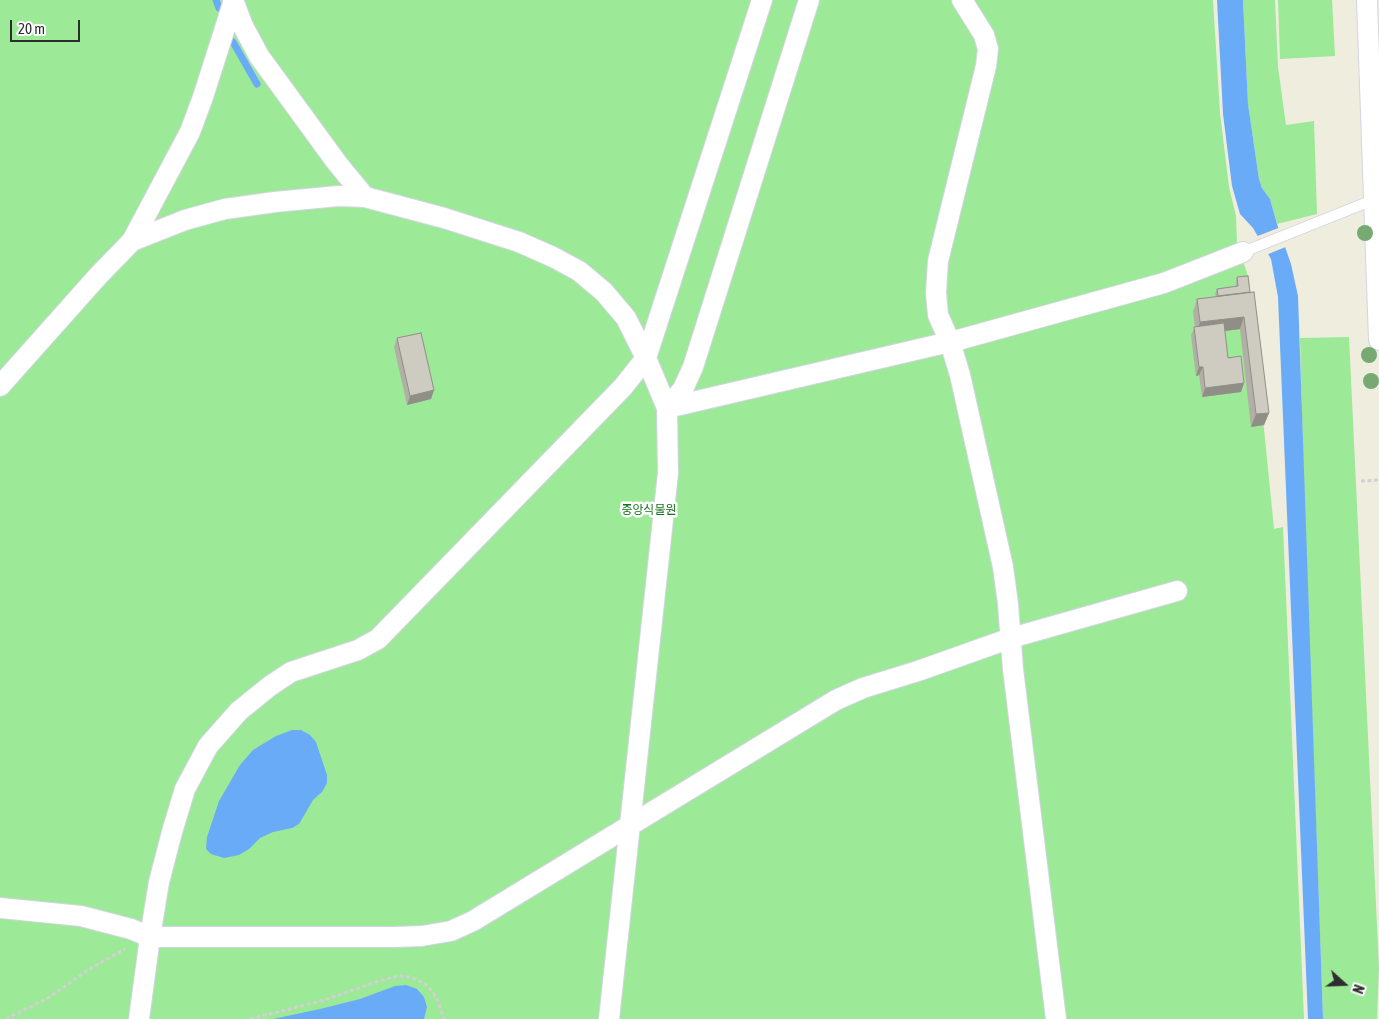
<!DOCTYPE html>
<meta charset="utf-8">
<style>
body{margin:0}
#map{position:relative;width:1379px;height:1019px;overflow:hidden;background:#efedde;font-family:"Asap Condensed",sans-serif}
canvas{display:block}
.north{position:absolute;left:1319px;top:959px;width:50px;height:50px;-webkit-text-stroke:4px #fff;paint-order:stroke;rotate:110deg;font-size:14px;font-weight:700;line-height:20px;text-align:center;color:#2d2d2d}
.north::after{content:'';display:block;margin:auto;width:18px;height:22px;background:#2d2d2d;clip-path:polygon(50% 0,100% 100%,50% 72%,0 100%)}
.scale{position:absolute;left:10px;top:20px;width:70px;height:22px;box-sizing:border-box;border:2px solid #2d2d2d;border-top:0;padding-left:6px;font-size:15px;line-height:18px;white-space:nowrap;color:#2d2d2d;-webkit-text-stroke:4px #fff;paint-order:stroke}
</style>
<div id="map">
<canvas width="1379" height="1019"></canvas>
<div class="north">N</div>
<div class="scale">20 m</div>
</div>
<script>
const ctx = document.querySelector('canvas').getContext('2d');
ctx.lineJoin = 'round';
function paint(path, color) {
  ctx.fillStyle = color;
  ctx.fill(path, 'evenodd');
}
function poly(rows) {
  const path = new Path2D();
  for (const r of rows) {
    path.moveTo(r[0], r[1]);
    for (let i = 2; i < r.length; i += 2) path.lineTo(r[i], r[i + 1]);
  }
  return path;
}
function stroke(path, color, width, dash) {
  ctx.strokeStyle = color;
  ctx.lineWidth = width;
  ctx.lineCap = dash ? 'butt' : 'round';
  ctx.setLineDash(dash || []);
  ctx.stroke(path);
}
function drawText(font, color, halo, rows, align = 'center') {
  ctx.font = font + ' "Asap Condensed","Noto Sans KR",sans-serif';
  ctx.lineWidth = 5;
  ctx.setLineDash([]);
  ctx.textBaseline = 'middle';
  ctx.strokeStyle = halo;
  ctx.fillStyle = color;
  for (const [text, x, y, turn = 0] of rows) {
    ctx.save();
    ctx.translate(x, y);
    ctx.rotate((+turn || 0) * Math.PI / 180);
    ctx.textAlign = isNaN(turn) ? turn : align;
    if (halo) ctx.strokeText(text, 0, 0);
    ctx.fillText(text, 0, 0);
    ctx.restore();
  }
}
paint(poly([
 [0,0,1213,0,1220,113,1229,187,1236,216,1237,243,1249,279,1274,529,1283,527,1304,1019,0,1019],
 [1243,0,1275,0,1278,67,1286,125,1314,121,1317,214,1277,224,1270,199,1262,188,1259,179,1248,105],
 [1278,0,1332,0,1335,56,1280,59],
 [1349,337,1379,968,1377,1019,1323,1019,1304,495,1300,338]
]), '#9ce997');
paint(poly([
 [1217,0,1243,0,1248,104,1259,179,1262,188,1270,199,1277,224,1291,264,1298,296,1323,1019,1308,1019,1278,297,1271,259,1253,228,1240,214,1232,186,1223,114],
 [292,730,301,730,310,735,316,742,327,775,327,783,322,792,313,800,299,824,292,828,273,832,260,838,249,849,239,855,224,858,211,854,206,849,207,837,219,801,240,765,253,750,276,736],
 [406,985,417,989,424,997,427,1007,424,1019,273,1019,320,1009,360,999,395,986]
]), '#6aabf8');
paint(poly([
 [1281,227,1288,246,1266,255,1255,237]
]), '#efedde');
stroke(poly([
 [216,0,219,8],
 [233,42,257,84]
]), '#6aabf8', 7);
const service = poly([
 [1243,252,1373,200]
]);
const minor = poly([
 [233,0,243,26,259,56,337,163,365,197],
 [762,0,646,358,623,387,378,639,358,650,291,672,270,686,239,711,208,746,185,789,172,832,159,882,150,937,394,937,422,936,451,931,473,921,836,700,863,688,918,671,1011,638,1177,591],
 [962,0,984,35,988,49,986,66,938,261,936,293,938,315,950,342,960,375,1003,567,1008,604,1013,669,1056,1019],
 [1367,0,1379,340],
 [132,241,190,132,203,97,233,3],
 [0,386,98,276,132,241,185,220,225,209,275,202,338,196,365,197,444,218,519,242,553,257,579,271,604,292,626,318,646,358,667,408,668,473,609,1019],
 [667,408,958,340,1164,283,1243,252],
 [667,408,683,389,693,367,809,0],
 [0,908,81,916,131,929,150,937,139,1019]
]);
stroke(service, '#d5d3e6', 12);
stroke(minor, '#d5d3e6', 22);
stroke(poly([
 [1361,481,1379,480],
 [6,1019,48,998,91,968,125,949],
 [250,1019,321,1001,382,980,399,976,411,977,425,984,433,992,437,999,444,1019]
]), '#d1d1d1', 3, [4, 2.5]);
stroke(service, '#fff', 10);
stroke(minor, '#fff', 20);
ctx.fillStyle = '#77a973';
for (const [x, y] of [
 [1365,233],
 [1369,355],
 [1371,381]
]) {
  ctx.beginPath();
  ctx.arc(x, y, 8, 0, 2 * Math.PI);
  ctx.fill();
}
paint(poly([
 [1237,277,1269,413,1264,425,1251,427,1240,329,1225,331,1228,358,1244,383,1241,392,1202,397,1199,375,1196,376,1191,335,1195,327,1193,312,1197,299,1216,297,1215,294,1217,289,1236,287,1236,281],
 [397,338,434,390,431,399,407,405,394,347]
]), '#b1afa6');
paint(poly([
 [1244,317,1240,329,1196,335,1200,322],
 [1199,367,1203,367,1199,375,1196,376],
 [1244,383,1241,392,1202,397,1205,388],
 [434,390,431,399,407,405,410,396],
 [1269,413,1264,425,1251,427,1256,414]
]), '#908f87');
const building = poly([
 [1248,276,1250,292,1218,296,1217,289,1238,286,1237,277,1248,276],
 [1254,292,1269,413,1256,414,1244,317,1200,322,1197,299,1254,292],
 [1224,323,1228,358,1241,356,1244,383,1205,388,1203,367,1199,367,1194,327,1224,323],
 [421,333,434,390,410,396,397,338,421,333]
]);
paint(building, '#ceccc1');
stroke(building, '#908f87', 1);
drawText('12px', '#15721b', '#fff', [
 ["중앙식물원",649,510]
]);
</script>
